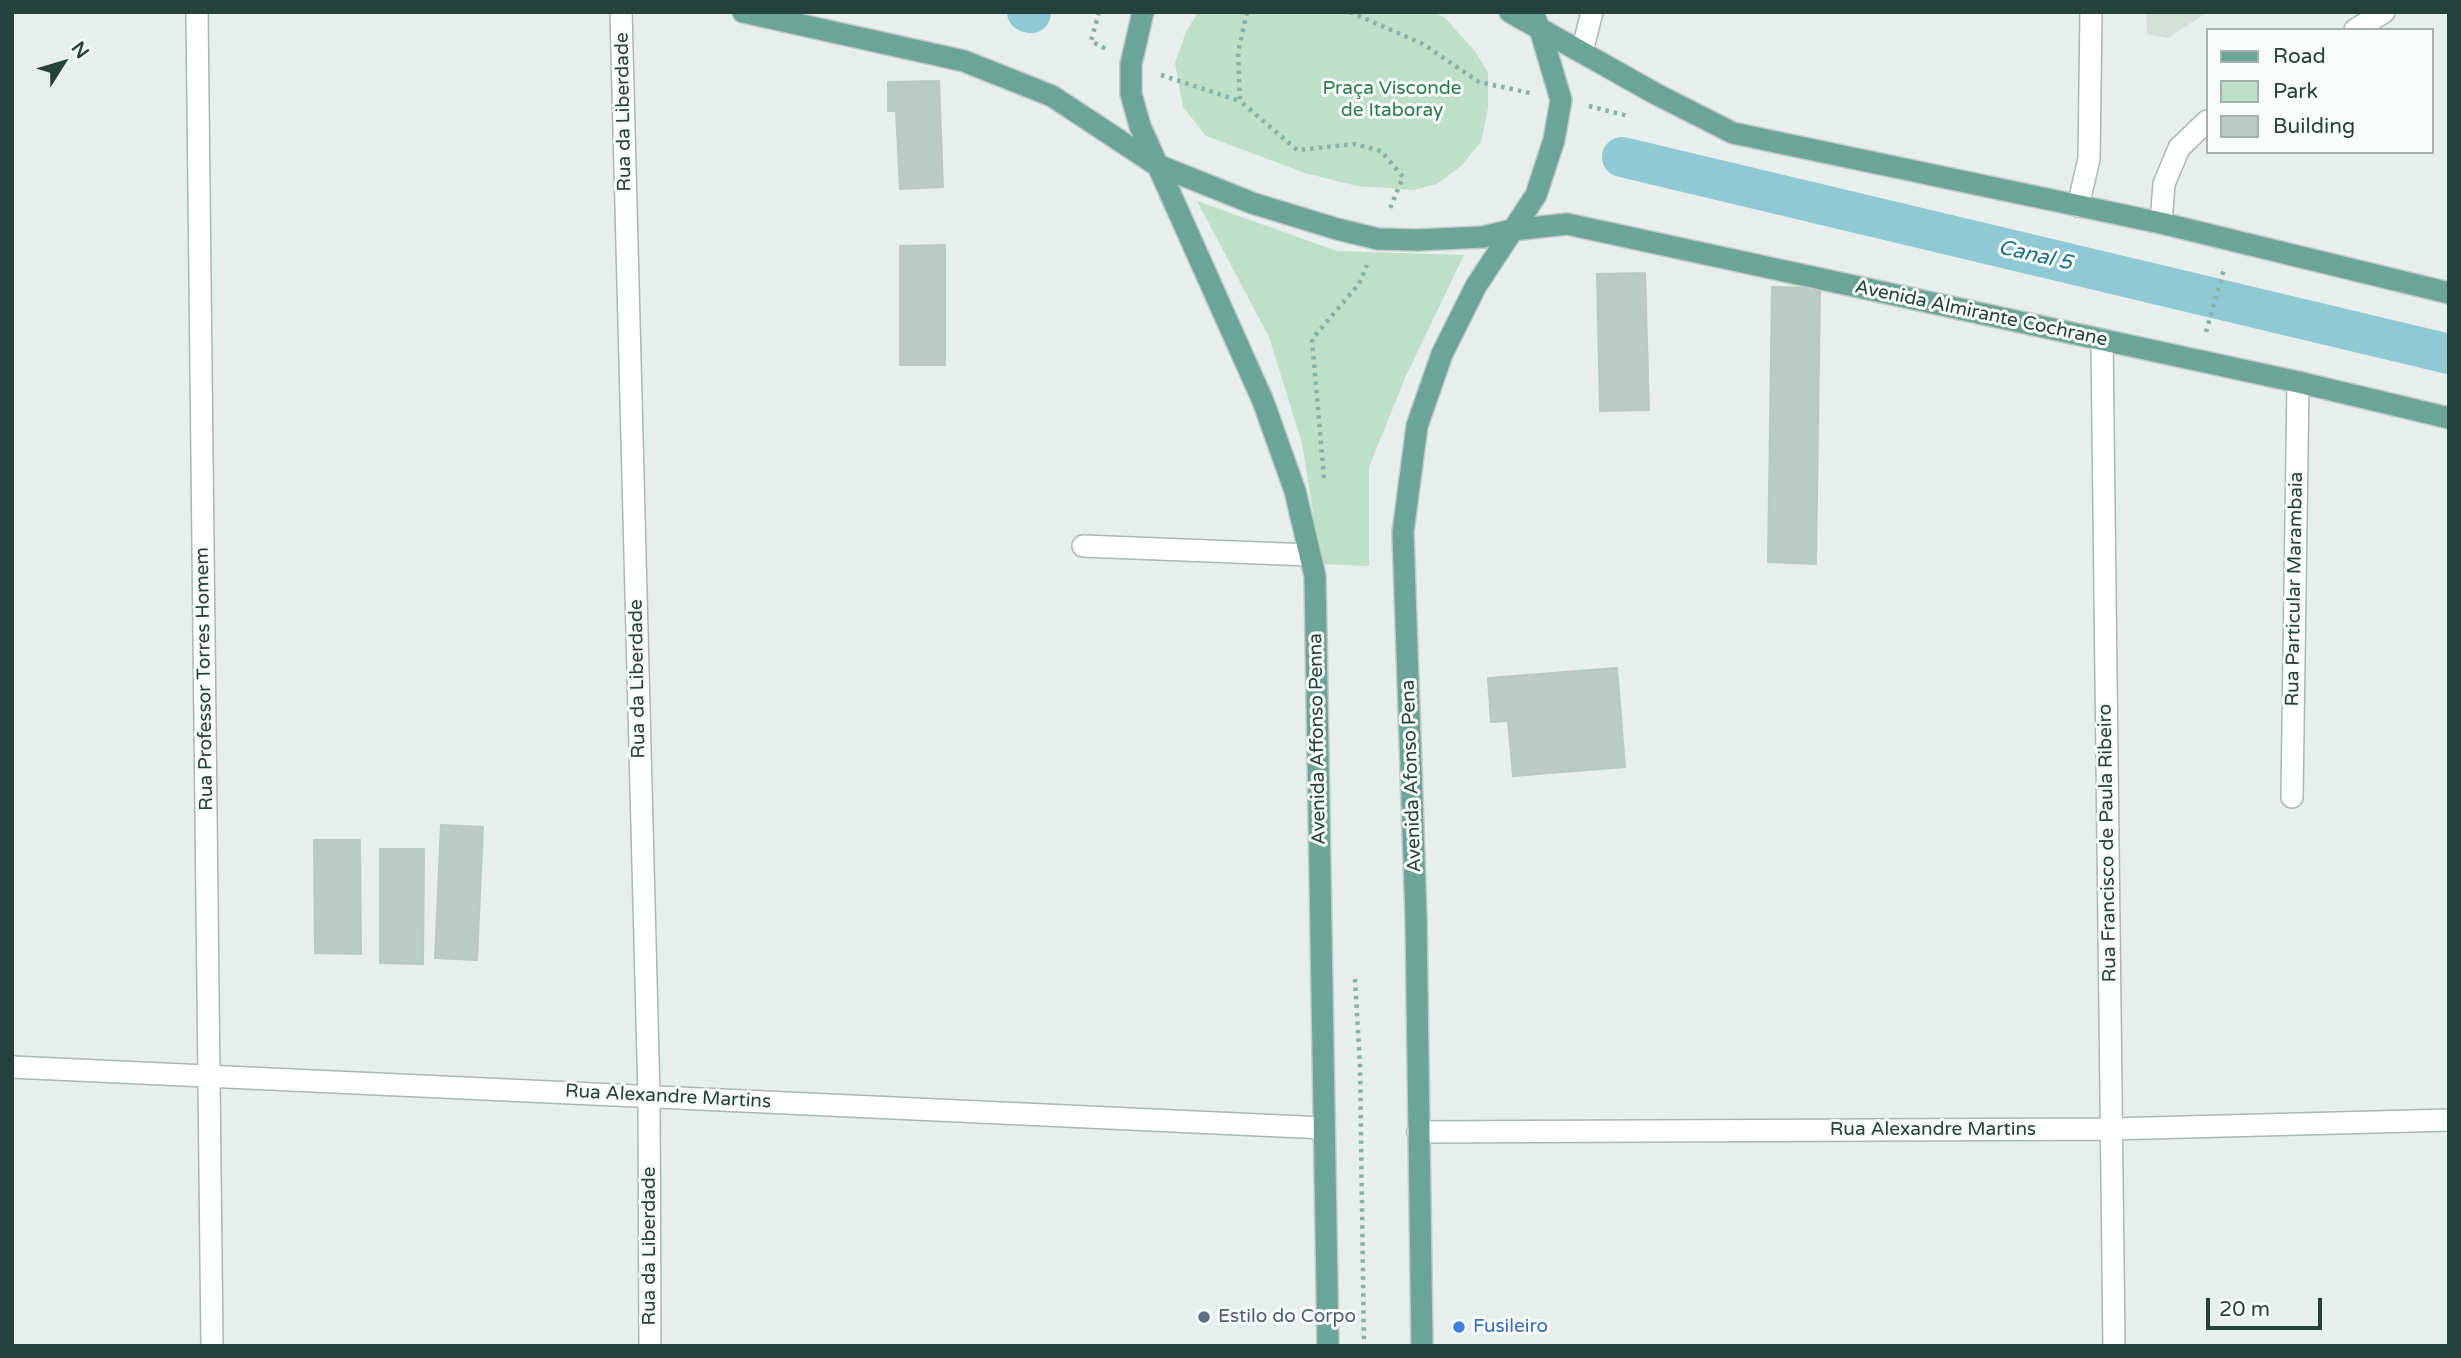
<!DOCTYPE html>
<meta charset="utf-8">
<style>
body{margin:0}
#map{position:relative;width:2461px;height:1358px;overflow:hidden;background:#e6efeb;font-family:"Varela Round",sans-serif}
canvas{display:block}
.frame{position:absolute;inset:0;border:14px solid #24423a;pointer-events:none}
.legend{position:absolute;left:2206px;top:28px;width:228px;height:126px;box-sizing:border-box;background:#f7fbf9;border:2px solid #a3b1ad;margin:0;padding:9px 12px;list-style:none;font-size:21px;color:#24423a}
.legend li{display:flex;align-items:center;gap:14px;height:35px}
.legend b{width:35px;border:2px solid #a3b1ad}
.north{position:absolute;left:28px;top:28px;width:70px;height:70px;-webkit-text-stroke:5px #f7fbf9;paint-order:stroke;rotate:53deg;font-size:19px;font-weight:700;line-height:28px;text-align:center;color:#24423a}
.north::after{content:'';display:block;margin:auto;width:24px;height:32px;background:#24423a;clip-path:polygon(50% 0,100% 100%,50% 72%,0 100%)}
.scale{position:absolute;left:2206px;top:1298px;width:116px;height:32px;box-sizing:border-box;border:4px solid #24423a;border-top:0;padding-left:9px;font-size:21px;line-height:24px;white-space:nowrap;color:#24423a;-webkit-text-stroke:5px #f7fbf9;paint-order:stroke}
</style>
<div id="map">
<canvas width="2461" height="1358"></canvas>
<div class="frame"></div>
<ul class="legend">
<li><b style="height:9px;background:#6aa596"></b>Road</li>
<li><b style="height:19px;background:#bfe0c8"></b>Park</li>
<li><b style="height:19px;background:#bbcac4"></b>Building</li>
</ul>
<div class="north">N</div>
<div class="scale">20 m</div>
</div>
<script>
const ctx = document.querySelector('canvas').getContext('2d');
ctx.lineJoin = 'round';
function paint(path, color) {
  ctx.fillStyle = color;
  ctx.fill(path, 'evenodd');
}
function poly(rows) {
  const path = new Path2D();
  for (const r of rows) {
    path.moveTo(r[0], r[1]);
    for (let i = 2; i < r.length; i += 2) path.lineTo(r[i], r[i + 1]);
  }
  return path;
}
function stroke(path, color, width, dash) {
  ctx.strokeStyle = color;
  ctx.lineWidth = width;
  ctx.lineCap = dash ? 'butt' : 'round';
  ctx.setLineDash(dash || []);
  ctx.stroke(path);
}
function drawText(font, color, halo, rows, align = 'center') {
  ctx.font = font + ' "Varela Round",sans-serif';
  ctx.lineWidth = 6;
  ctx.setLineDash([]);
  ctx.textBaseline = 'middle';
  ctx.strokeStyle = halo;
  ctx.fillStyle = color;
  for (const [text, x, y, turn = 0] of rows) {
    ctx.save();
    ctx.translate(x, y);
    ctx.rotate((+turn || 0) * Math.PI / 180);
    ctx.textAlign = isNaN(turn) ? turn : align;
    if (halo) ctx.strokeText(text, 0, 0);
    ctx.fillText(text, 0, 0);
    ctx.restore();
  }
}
paint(poly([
 [2146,12,2208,12,2168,38,2147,34]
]), '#d4dfda');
paint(poly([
 [1198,12,1434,12,1445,18,1475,51,1488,73,1488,108,1481,142,1461,166,1437,184,1414,190,1357,186,1305,173,1206,136,1183,107,1175,63,1186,32],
 [1197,201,1337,251,1464,255,1405,378,1369,467,1369,566,1321,564,1302,443,1269,337]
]), '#bfe0c8');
stroke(poly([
 [1027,12,1031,13],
 [1622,157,2449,354]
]), '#8ec9d4', 40);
const building = poly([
 [939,81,943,187,900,189,896,111,888,111,888,82,939,81],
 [945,245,945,365,900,365,900,246,945,245],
 [1645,273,1649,410,1600,411,1597,274,1645,273],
 [1772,287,1820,288,1816,564,1768,562,1772,287],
 [1617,668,1625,767,1513,776,1508,721,1491,722,1488,678,1617,668],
 [441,825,483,827,477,960,435,958,441,825],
 [314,840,360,840,361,954,315,953,314,840],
 [380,849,424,849,423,964,380,963,380,849]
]);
paint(building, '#bbcac4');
stroke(building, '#b8c9c2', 2);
const minor = poly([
 [197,12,212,1346],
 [621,12,649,1096,650,1346],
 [2355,30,2384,12],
 [1582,52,1592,12],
 [2078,206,2089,159,2091,12],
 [2161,223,2164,184,2179,148,2207,121],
 [2102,341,2114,1346],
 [1083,546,1310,555],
 [2292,797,2298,382],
 [12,1067,1324,1128],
 [1418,1132,2111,1129,2449,1120]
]);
const major = poly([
 [743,12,964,61,1052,96,1155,164,1252,203,1337,229,1378,239,1417,240,1483,237,1512,230,1567,224,2298,382,2449,418],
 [1143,12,1131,64,1131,94,1140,126,1263,401,1295,491,1315,576,1328,1346],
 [1510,12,1656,94,1733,133,2161,223,2449,293],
 [1422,1346,1416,917,1403,532,1417,426,1442,354,1476,286,1536,195,1554,140,1561,100,1540,29,1532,12]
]);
stroke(minor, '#a8b8b2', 24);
stroke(major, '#c2cac8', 24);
stroke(poly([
 [1099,12,1091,41,1106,49],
 [1247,12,1238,52,1240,101,1297,150,1355,144,1381,151,1403,177,1389,211],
 [1350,12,1423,44,1479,82,1530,93],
 [1161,75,1240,101],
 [1589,106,1628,116],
 [2206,332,2224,269],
 [1324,478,1312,339,1359,284,1367,265],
 [1355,979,1360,1066,1364,1346]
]), '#86b3a5', 4.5, [3.5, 5]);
stroke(minor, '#fff', 21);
stroke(major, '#6aa596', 21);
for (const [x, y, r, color] of [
 [1204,1317,7,"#5c6f8a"],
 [1459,1327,7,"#3f7fe0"]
]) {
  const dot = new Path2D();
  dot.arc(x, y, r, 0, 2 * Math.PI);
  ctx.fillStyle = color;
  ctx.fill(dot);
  stroke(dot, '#f7fbf9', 2.5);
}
drawText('19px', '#2d7a4b', '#f7fbf9', [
 ["Praça Visconde",1392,89],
 ["de Itaboray",1392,111]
]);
drawText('19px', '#24423a', '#f7fbf9', [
 ["Rua da Liberdade",624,112,-91],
 ["Avenida Almirante Cochrane",1981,314,12],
 ["Rua Particular Marambaia",2295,589,-89],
 ["Rua Professor Torres Homem",205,679,-91],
 ["Rua da Liberdade",638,679,-91],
 ["Avenida Affonso Penna",1318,739,-91],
 ["Avenida Afonso Pena",1412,776,-92],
 ["Rua Francisco de Paula Ribeiro",2108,843,-91],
 ["Rua Alexandre Martins",668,1097,3],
 ["Rua Alexandre Martins",1933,1130],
 ["Rua da Liberdade",650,1246,-90]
]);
drawText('19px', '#4e5e75', '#f7fbf9', [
 ["Estilo do Corpo",1218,1317]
], 'left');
drawText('19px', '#366cbe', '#f7fbf9', [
 ["Fusileiro",1473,1327]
], 'left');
drawText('italic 21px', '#1c6f80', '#f7fbf9', [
 ["Canal 5",2035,256,13]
]);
</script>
